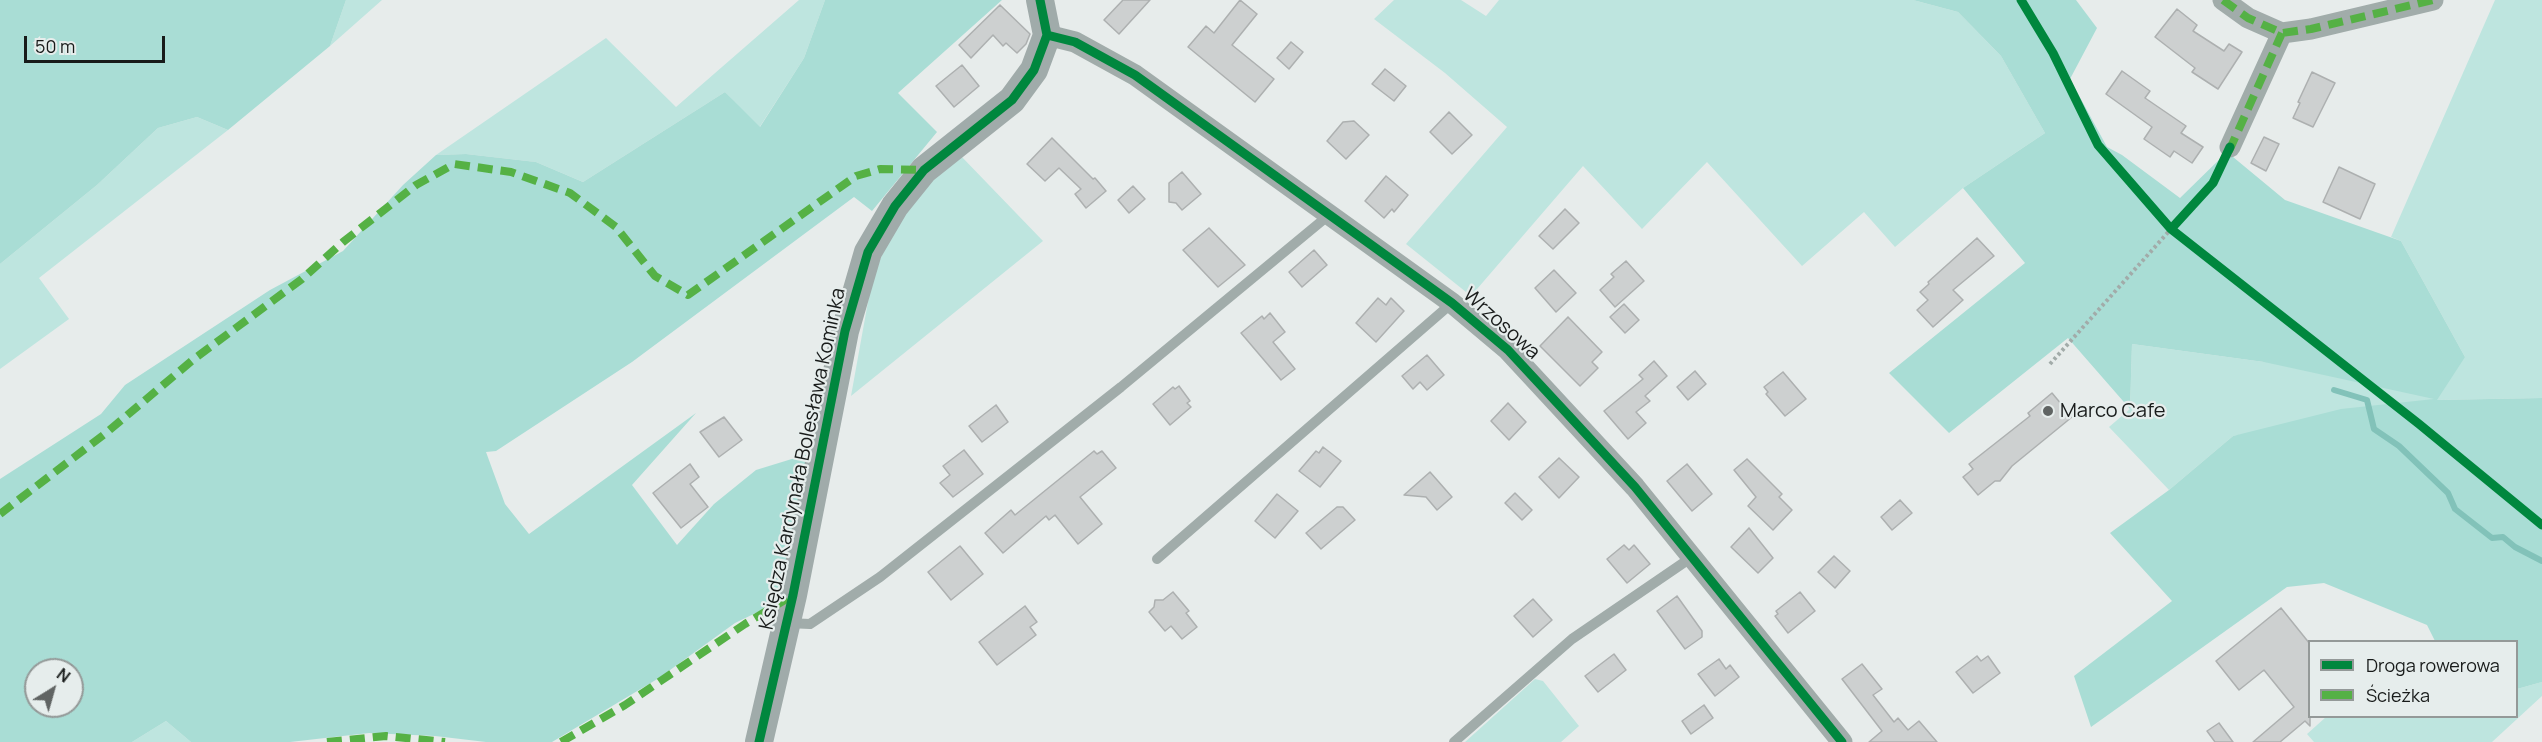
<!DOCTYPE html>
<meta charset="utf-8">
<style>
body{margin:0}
#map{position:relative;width:2542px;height:742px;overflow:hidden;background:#e7eceb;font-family:Manrope,sans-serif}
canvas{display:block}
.legend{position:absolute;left:2308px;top:640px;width:210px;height:78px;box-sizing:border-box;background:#e6edec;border:2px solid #949998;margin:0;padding:8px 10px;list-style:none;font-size:18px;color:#181b1a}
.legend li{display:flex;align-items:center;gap:12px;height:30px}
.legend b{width:30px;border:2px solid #949998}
.north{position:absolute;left:24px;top:658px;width:60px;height:60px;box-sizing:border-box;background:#e6edec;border:2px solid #949998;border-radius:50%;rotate:37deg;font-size:16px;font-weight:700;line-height:24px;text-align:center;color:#181b1a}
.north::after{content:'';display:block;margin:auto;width:21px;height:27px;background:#606463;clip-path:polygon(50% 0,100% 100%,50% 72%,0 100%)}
.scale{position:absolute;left:24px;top:36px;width:141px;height:27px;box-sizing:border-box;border:3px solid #181b1a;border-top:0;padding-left:8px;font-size:18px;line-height:21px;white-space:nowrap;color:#181b1a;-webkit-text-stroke:4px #e6edec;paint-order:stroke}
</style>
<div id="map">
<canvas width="2542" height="742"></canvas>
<ul class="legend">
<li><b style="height:8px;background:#00873e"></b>Droga rowerowa</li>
<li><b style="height:8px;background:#55b145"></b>Ścieżka</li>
</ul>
<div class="north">N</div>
<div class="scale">50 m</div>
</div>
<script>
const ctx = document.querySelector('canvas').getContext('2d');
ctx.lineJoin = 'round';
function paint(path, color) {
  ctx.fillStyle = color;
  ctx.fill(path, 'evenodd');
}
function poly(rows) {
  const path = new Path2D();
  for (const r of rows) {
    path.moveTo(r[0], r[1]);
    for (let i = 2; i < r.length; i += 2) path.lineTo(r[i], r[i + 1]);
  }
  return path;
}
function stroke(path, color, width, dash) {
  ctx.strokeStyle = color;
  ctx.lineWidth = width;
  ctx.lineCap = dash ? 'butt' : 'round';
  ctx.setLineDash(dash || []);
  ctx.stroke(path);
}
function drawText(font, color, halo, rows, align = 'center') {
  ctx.font = font + ' Manrope,sans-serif';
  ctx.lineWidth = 4.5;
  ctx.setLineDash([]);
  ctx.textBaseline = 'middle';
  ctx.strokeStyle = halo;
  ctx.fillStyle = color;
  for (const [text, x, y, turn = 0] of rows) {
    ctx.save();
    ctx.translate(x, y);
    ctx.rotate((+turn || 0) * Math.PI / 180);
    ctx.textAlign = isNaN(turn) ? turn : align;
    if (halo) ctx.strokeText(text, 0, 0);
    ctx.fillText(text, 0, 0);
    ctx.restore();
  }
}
paint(poly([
 [346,0,382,0,330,46],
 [799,0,825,0,804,58,759,128,725,92,583,182,536,162,466,154,436,155,606,38,676,107],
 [1394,0,1461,0,1486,16,1499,0,1913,0,1958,12,2001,56,2045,133,1963,188,1895,247,1864,212,1802,266,1707,162,1642,229,1583,166,1471,296,1406,244,1507,127,1445,73,1374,19],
 [2495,0,2542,0,2542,398,2437,400,2233,436,2169,490,2109,427,2130,409,2132,344,2264,362,2465,357,2401,241,2391,237],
 [197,117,228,130,39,278,69,319,0,369,0,264,97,185,158,128],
 [960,155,1043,241,851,396,873,274,905,206],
 [1535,679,1543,681,1579,726,1561,742,1465,742],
 [2542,682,2542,696,2492,742,2314,742,2307,734,2326,717,2516,716,2517,689],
 [166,721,191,742,132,742]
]), '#bee5df');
paint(poly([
 [0,0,346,0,330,46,228,130,197,117,158,128,97,185,0,264],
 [825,0,1002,0,898,93,937,132,872,211,854,197,632,362,496,451,486,452,505,504,529,534,696,413,632,485,677,545,714,504,756,470,821,450,793,595,735,623,659,678,552,742,486,742,435,736,369,733,290,742,191,742,166,721,132,742,0,742,0,479,101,414,125,385,270,290,343,251,403,185,436,155,466,154,536,162,583,182,725,92,760,127,804,58],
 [36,670,72,670,72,706,36,706],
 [1913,0,2076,0,2097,28,2070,79,2107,147,2122,155,2180,198,2227,152,2285,200,2401,241,2465,357,2437,400,2542,398,2542,682,2517,689,2516,642,2435,641,2427,625,2324,583,2287,587,2091,727,2074,676,2172,601,2110,533,2169,490,2233,436,2341,409,2434,399,2264,362,2132,344,2130,409,2068,338,1949,433,1889,373,2025,263,1963,188,2045,133,2001,56,1958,12]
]), '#a9ddd5');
stroke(poly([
 [2334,390,2367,400,2374,429,2399,446,2448,493,2455,509,2492,538,2503,537,2515,547,2542,561]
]), '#82c2b9', 6);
const building = poly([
 [1123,0,1150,0,1119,34,1104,20,1123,0],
 [1240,0,1257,14,1232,45,1274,79,1255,102,1188,47,1206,26,1214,33,1240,0],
 [1000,5,1030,34,1026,44,1017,53,1006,43,1003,46,993,35,971,58,959,45,1000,5],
 [2177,9,2197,25,2193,31,2224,51,2229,44,2242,52,2218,89,2192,72,2195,68,2155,37,2177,9],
 [1291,42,1303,52,1289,69,1277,58,1291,42],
 [962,65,979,86,954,107,936,86,962,65],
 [1385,69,1406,86,1394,101,1372,84,1385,69],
 [2122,71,2150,91,2145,98,2186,126,2181,133,2203,147,2192,163,2174,151,2170,157,2144,139,2152,127,2106,94,2122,71],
 [2312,72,2335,83,2313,127,2293,118,2300,103,2298,102,2312,72],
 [1449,112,1472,135,1452,154,1430,132,1449,112],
 [1354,121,1369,135,1346,159,1327,141,1343,122,1354,121],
 [2264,137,2279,144,2266,171,2251,163,2264,137],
 [1052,138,1093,179,1095,178,1106,191,1086,208,1075,194,1081,189,1059,168,1045,181,1027,164,1052,138],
 [2339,167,2375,184,2360,219,2323,202,2339,167],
 [1182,172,1201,194,1182,210,1176,203,1169,202,1169,183,1182,172],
 [1386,176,1408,195,1394,212,1392,209,1384,218,1365,201,1386,176],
 [1133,186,1145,199,1129,213,1118,200,1133,186],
 [1565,209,1579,223,1553,249,1539,236,1565,209],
 [1209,228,1245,265,1218,287,1183,250,1209,228],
 [1977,238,1994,256,1953,290,1963,300,1933,327,1917,310,1928,300,1920,292,1929,284,1928,282,1977,238],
 [1314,250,1327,265,1302,287,1289,272,1314,250],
 [1626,261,1644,281,1615,307,1600,290,1614,277,1611,274,1626,261],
 [1554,270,1576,293,1556,312,1535,288,1554,270],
 [1378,298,1386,305,1391,298,1404,311,1376,342,1356,323,1378,298],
 [1624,304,1639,320,1625,333,1610,317,1624,304],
 [1270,313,1285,332,1273,342,1295,369,1281,380,1241,333,1262,316,1264,319,1270,313],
 [1568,317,1602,352,1592,362,1598,368,1580,386,1540,346,1568,317],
 [1427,355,1444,375,1427,390,1420,382,1413,389,1402,376,1427,355],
 [1654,361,1667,376,1645,396,1650,401,1636,412,1646,423,1628,439,1604,411,1643,379,1639,375,1654,361],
 [1695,371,1706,384,1688,400,1677,387,1695,371],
 [1783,372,1806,399,1785,416,1766,394,1768,392,1764,387,1783,372],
 [1179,386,1190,401,1187,403,1191,407,1170,425,1153,404,1173,387,1175,389,1179,386],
 [2052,393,2072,417,2012,466,2000,481,1995,481,1978,495,1963,477,1973,469,1969,464,2030,416,2028,413,2052,393],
 [1508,403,1526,422,1509,440,1491,421,1508,403],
 [996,405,1008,422,982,442,969,426,996,405],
 [724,417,742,440,719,457,700,432,724,417],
 [1323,447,1341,461,1320,487,1299,471,1316,451,1319,453,1323,447],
 [964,450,983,474,953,497,940,483,950,475,943,466,964,450],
 [1094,451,1097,454,1102,451,1116,468,1080,497,1102,524,1078,544,1055,515,1049,520,1046,516,1003,553,985,533,1011,510,1015,515,1094,451],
 [1559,458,1579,477,1559,498,1539,477,1559,458],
 [1747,459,1782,494,1779,497,1792,510,1773,530,1748,506,1756,497,1734,470,1747,459],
 [690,464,699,477,690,484,708,507,681,528,653,493,690,464],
 [1687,464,1712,494,1692,511,1667,481,1687,464],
 [1430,472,1452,497,1437,510,1426,497,1404,495,1430,472],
 [1515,493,1532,510,1522,520,1505,503,1515,493],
 [1277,494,1298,511,1275,538,1255,521,1277,494],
 [1900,500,1912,513,1892,530,1881,517,1900,500],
 [1337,507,1343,507,1355,520,1321,549,1306,533,1337,507],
 [1749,528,1773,558,1758,573,1731,547,1749,528],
 [1624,545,1629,550,1634,545,1650,564,1627,583,1607,559,1624,545],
 [960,546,983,574,951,600,928,572,960,546],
 [1834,556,1850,571,1835,588,1818,572,1834,556],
 [1173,592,1189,611,1186,613,1197,627,1182,639,1171,626,1165,631,1149,612,1154,607,1155,600,1163,600,1173,592],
 [1800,592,1815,611,1788,633,1775,616,1778,614,1776,611,1800,592],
 [1677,596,1702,631,1702,637,1685,649,1657,611,1677,596],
 [1533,599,1552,620,1533,637,1514,616,1533,599],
 [1025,606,1037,622,1030,627,1036,635,997,665,979,642,1025,606],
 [2281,608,2310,644,2310,726,2305,721,2280,742,2253,742,2294,707,2264,670,2239,690,2216,661,2281,608],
 [1614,654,1626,670,1598,692,1585,676,1614,654],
 [1977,656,1981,661,1988,656,2000,673,1973,693,1956,672,1977,656],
 [1719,659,1726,669,1730,665,1739,677,1715,696,1698,674,1719,659],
 [1862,664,1882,689,1873,695,1894,722,1898,718,1908,730,1919,721,1937,742,1869,742,1882,731,1842,679,1862,664],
 [1704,705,1713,718,1691,734,1682,721,1704,705],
 [2219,723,2233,742,2215,742,2207,731,2219,723]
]);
paint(building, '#cdd0d0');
stroke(building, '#adb0b0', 1.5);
stroke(poly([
 [2050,364,2171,229]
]), '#a2aba9', 4, [3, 3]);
stroke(poly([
 [1157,559,1452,303],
 [788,623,810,624,880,577,1121,387,1329,215],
 [1454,742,1572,639,1692,557]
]), '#a1acaa', 10);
stroke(poly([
 [2223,0,2248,18,2282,33,2311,29,2433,0],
 [1047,35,1075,42,1135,75,1452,303,1508,350,1635,487,1842,742],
 [2230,147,2282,33]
]), '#a1acaa', 21);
stroke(poly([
 [759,742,793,595,845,331,868,252,895,206,924,170,1012,100,1034,70,1047,35,1040,0]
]), '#a0abaa', 28);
stroke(poly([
 [2223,0,2248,18,2282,33,2311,29,2433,0],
 [2229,151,2282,33],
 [0,514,106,433,194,359,302,279,343,242,416,185,454,164,511,172,570,193,616,227,655,276,688,295,856,176,880,169,924,170],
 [327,742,386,736,445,742],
 [561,742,625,705,745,624,793,595]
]), '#55b145', 8, [15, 8]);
stroke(poly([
 [2021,0,2053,53,2098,145,2171,229,2419,424,2542,525],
 [1047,35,1075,42,1135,75,1452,303,1508,350,1635,487,1842,742],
 [2171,229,2213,183,2230,147],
 [759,742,793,595,845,331,868,252,895,206,924,170,1012,100,1034,70,1047,35,1040,0]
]), '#00873e', 9);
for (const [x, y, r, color] of [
 [2048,411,6,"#606463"]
]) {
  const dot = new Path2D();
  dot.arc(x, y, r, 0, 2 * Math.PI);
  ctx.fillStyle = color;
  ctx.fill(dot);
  stroke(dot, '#e6edec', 2);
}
drawText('20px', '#181b1a', '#e6edec', [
 ["Wrzosowa",1501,324,42],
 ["Księdza Kardynała Bolesława Kominka",803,459,-78]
]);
drawText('20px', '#181b1a', '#e6edec', [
 ["Marco Cafe",2060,411]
], 'left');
</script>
